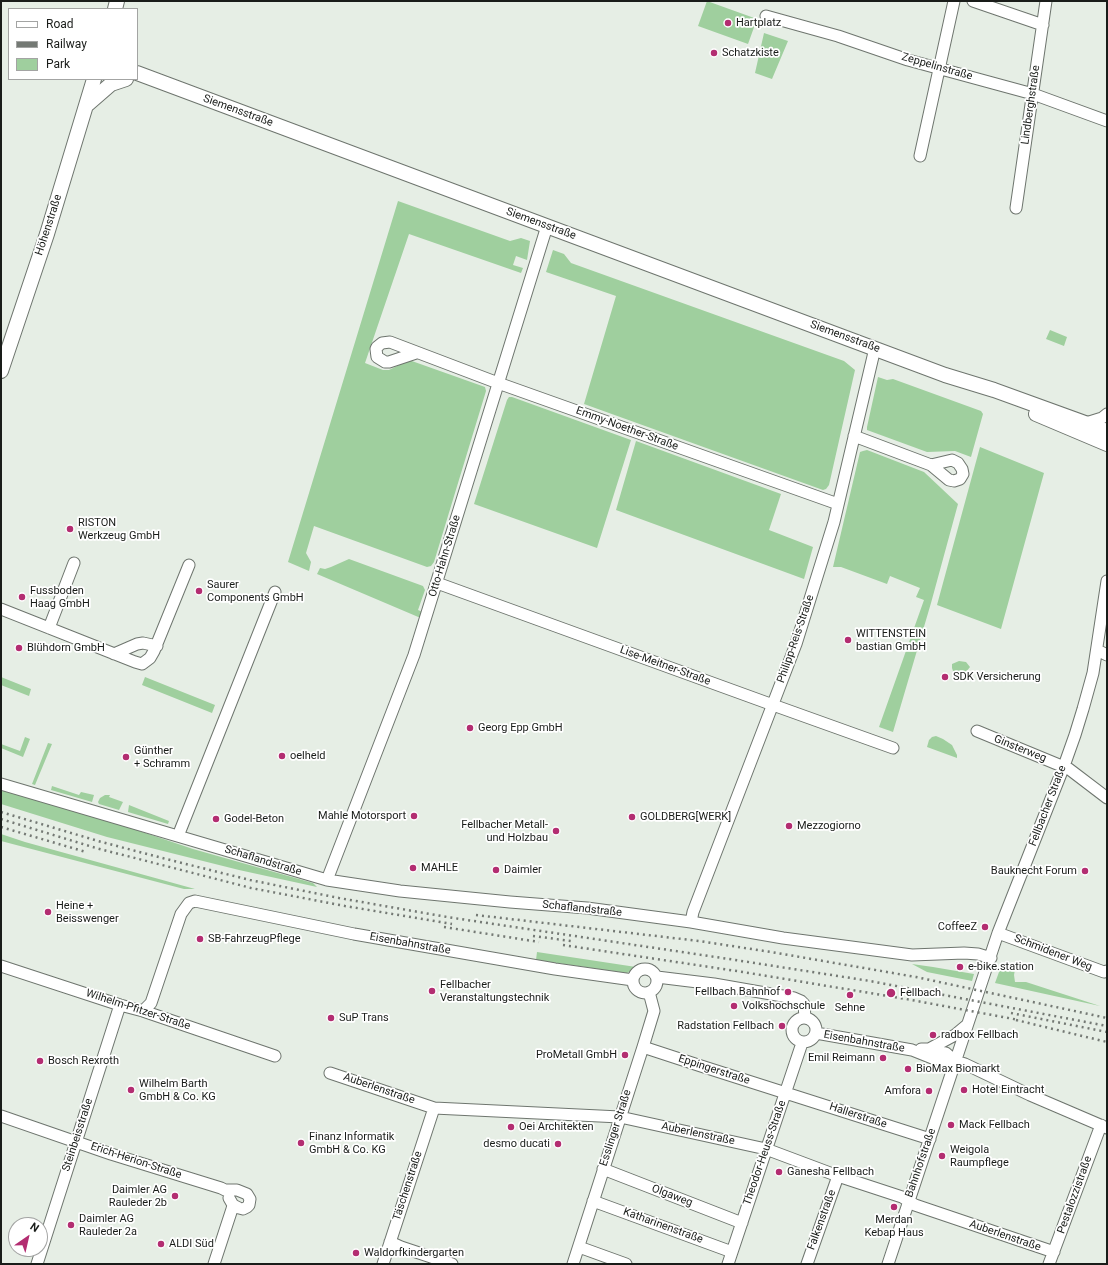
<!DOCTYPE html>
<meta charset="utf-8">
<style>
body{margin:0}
#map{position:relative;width:1108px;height:1265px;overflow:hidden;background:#e6eee5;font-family:Roboto,sans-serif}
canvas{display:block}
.frame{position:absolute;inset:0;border:2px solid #191c19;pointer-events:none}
.legend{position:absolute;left:8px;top:8px;width:130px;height:72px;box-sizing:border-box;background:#fff;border:1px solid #a3a4a3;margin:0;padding:5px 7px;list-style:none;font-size:12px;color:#191c19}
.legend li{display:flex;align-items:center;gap:8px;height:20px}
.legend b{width:20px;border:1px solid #a3a4a3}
.north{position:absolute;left:8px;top:1217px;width:40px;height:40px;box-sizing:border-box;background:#fff;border:1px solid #a3a4a3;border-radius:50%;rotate:34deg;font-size:11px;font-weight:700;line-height:16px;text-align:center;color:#191c19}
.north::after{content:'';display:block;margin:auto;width:14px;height:18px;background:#b32d71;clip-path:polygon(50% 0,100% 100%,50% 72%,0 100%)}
</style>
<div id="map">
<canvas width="1108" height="1265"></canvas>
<div class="frame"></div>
<ul class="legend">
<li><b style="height:5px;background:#fff"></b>Road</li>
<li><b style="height:5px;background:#747974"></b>Railway</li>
<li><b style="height:11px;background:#9fcf9e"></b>Park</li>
</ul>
<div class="north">N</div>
</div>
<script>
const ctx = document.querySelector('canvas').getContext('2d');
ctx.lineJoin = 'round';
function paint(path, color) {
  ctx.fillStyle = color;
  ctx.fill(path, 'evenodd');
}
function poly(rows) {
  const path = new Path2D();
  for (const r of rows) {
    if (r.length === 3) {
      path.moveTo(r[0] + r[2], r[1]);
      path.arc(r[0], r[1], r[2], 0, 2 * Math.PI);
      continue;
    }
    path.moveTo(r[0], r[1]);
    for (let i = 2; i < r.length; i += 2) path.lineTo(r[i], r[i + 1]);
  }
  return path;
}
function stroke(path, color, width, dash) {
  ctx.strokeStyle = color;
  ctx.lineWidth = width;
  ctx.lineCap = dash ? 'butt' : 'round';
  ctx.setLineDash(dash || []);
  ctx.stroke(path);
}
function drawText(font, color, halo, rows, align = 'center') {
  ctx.font = font + ' Roboto,sans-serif';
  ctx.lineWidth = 3.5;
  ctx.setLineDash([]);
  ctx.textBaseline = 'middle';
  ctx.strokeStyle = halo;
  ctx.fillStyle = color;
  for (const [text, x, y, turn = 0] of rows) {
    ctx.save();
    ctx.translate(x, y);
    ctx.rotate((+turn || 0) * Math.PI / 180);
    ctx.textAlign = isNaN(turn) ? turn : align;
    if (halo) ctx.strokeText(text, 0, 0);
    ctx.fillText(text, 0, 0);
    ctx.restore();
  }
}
paint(poly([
 [707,1,757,19,748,44,698,26],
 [764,33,788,41,772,79,755,73],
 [398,201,510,241,521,238,530,241,527,260,516,256,513,265,523,268,521,273,409,234,365,363,383,370,389,370,409,360,485,387,486,391,434,562,431,566,427,567,314,526,306,553,311,562,309,571,288,562],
 [553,250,564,254,571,263,844,361,855,370,829,485,826,489,823,490,584,404,616,296,546,272],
 [1050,330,1067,337,1064,346,1046,339],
 [878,377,887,380,893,379,981,411,983,414,971,457,955,451,927,452,867,430,867,427],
 [509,397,512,397,631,440,597,548,474,504,507,400],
 [636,441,781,494,769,530,813,547,804,579,616,510],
 [980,447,1044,473,1001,629,937,605],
 [867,450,924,472,958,504,931,603,893,732,879,727,924,600,916,597,920,588,890,576,887,584,841,567,833,567,860,452,863,451],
 [349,559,423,586,425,590,418,610,425,613,423,619,317,574,320,568,325,569,331,567],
 [959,661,966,662,970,667,966,672,963,674,957,673,953,671,952,668,952,664],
 [1,677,31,689,29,696,1,685],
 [145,677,215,705,212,713,142,685],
 [936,736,943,739,952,745,957,755,957,758,927,747,929,740,932,737],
 [25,737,30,739,23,757,1,748,1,744,20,751],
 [48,743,52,744,35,785,32,784],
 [52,786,79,795,81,792,94,795,92,802,51,790],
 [1,787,104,819,193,849,313,883,317,887,239,870,107,837,1,804],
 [105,795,110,795,109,797,123,802,119,810,99,804,98,802,100,798],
 [129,805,169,821,168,824,128,812],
 [1,834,25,842,195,889,184,889,1,841],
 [537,952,636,967,627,973,536,960],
 [912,964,933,967,974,974,972,981,927,972],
 [1016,964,1014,975,1015,982,1026,982,1100,1006,995,983,999,972,1002,968,1008,965]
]), '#9fcf9e');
const minor = poly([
 [973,1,1043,25],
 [766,16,838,36,908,60,1033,94,1107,121],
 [920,156,954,1],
 [1016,208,1046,1],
 [416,353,389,362,385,362,377,357,376,349,377,347,382,343,390,342,498,383,838,504],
 [1086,423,1102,418,1107,414],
 [854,436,931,465,949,480,954,481,960,479,963,474,962,469,958,463,952,460,931,465],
 [437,583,773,705,893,748],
 [1,609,135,662,142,664,150,658,154,651,189,565],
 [49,628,74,563],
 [1097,650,1107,655],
 [114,654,137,644,143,643,157,646],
 [977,731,1069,769,1107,798],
 [1,784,327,880,400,891,510,902,587,908,691,922,783,938,912,955,964,953,978,954,991,958],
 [178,836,275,592],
 [327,880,414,655,547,226],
 [691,922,693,912,796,644,834,522,875,348],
 [998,933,1104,972,1107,971],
 [1,966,120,1005,143,1011,275,1056],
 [645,981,12],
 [657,977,714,984,794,998,801,1001,804,1004,805,1018],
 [143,1011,151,1003,181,914,189,903,195,901,354,934,555,969,633,980],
 [804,1030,12],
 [816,1033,912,1050,932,1058,945,1061,955,1061,965,1064,1030,1095,1107,1128],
 [643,1047,701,1066,930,1139],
 [921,1049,929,1049,946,1053,955,1061],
 [929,1049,955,1035,967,1025],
 [330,1073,434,1108,620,1117,766,1149,838,1176,902,1197,915,1205,1054,1252],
 [1,1116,111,1154,221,1188,225,1190,237,1190,247,1194,250,1199,249,1205,247,1207,243,1209,239,1208,233,1205],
 [603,1169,742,1223],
 [593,1201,732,1252],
 [390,1242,401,1247,452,1264],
 [579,1247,626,1264],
 [37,1264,120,1005],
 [214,1264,232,1209,233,1205,229,1198],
 [383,1264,434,1108],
 [573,1264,643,1047,654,1011,649,992],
 [728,1264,802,1043],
 [807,1264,838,1176],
 [888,1264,998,933,1064,766,1075,735,1083,709,1093,673,1107,581],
 [1049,1264,1101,1125]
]);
const major = poly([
 [115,9,117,1],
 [137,73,945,375,994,390,1107,431],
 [88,104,111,84,126,79],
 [1,371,47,234,94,79],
 [1036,414,1107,444]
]);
stroke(minor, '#6e756e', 13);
stroke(major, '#6e756e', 16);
stroke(minor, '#fff', 11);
stroke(major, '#fff', 14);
stroke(poly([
 [1,812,98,841,166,859,250,880,339,898,447,917,729,959,870,981,1107,1026],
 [1,819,96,848,251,888,345,906,452,924],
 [1,827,86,852],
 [476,915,699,941,771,952,916,977,1107,1018],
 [444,927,539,942],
 [533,936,571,941],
 [563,945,743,972,906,999,1019,1020],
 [1011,1013,1107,1032],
 [1016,1020,1107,1042]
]), '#747974', 2.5, [2, 4]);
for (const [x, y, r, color] of [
 [728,23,4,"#b32d71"],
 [714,53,4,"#b32d71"],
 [70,529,4,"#b32d71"],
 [199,591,4,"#b32d71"],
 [22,597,4,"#b32d71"],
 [848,640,4,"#b32d71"],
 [19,648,4,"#b32d71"],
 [945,677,4,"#b32d71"],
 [470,728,4,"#b32d71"],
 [282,756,4,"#b32d71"],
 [126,757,4,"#b32d71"],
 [414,816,4,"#b32d71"],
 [632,817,4,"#b32d71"],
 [216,819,4,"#b32d71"],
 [789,826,4,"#b32d71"],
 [556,831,4,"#b32d71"],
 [413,868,4,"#b32d71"],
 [496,870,4,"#b32d71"],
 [1085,871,4,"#b32d71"],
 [48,912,4,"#b32d71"],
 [985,927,4,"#b32d71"],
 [200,939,4,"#b32d71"],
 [960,967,4,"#b32d71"],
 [432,991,4,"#b32d71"],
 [788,992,4,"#b32d71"],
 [891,993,5,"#b32d71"],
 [850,995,4,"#b32d71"],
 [734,1006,4,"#b32d71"],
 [331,1018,4,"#b32d71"],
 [782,1026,4,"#b32d71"],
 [933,1035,4,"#b32d71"],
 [625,1055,4,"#b32d71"],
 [883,1058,4,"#b32d71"],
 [40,1061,4,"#b32d71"],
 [908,1069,4,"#b32d71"],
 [131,1090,4,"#b32d71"],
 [964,1090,4,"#b32d71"],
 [929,1091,4,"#b32d71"],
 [951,1125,4,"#b32d71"],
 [511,1127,4,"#b32d71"],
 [301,1143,4,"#b32d71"],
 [558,1144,4,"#b32d71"],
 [942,1156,4,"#b32d71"],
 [779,1172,4,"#b32d71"],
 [175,1196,4,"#b32d71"],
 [894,1207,4,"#b32d71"],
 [71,1225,4,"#b32d71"],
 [161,1244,4,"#b32d71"],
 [356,1253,4,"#b32d71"]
]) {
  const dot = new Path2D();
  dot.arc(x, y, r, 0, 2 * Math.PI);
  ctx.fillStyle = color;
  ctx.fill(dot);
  stroke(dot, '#fff', 1.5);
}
drawText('11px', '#191c19', '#fff', [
 ["Hartplatz",736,23],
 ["Schatzkiste",722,53],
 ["RISTON",78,523],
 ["Werkzeug GmbH",78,536],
 ["Saurer",207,585],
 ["Components GmbH",207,598],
 ["Fussboden",30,591],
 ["Haag GmbH",30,604],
 ["WITTENSTEIN",856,634],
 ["bastian GmbH",856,647],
 ["Blühdorn GmbH",27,648],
 ["SDK Versicherung",953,677],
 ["Georg Epp GmbH",478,728],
 ["Günther",134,751],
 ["+ Schramm",134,764],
 ["oelheld",290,756],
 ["Mahle Motorsport",406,816,"right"],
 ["GOLDBERG[WERK]",640,817],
 ["Godel-Beton",224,819],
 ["Fellbacher Metall-",548,825,"right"],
 ["und Holzbau",548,838,"right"],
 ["Mezzogiorno",797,826],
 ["MAHLE",421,868],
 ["Daimler",504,870],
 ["Bauknecht Forum",1077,871,"right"],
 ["Heine +",56,906],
 ["Beisswenger",56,919],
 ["CoffeeZ",977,927,"right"],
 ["SB-FahrzeugPflege",208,939],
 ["e-bike.station",968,967],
 ["Fellbacher",440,985],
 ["Veranstaltungstechnik",440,998],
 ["Fellbach Bahnhof",780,992,"right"],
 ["Fellbach",900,993],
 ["Volkshochschule",742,1006],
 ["Sehne",850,1008,"center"],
 ["SuP Trans",339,1018],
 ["Radstation Fellbach",774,1026,"right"],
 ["radbox Fellbach",941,1035],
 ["ProMetall GmbH",617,1055,"right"],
 ["Emil Reimann",875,1058,"right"],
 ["Bosch Rexroth",48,1061],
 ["BioMax Biomarkt",916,1069],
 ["Wilhelm Barth",139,1084],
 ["GmbH & Co. KG",139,1097],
 ["Hotel Eintracht",972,1090],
 ["Amfora",921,1091,"right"],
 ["Mack Fellbach",959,1125],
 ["Oei Architekten",519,1127],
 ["Finanz Informatik",309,1137],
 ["GmbH & Co. KG",309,1150],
 ["desmo ducati",550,1144,"right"],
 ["Weigola",950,1150],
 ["Raumpflege",950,1163],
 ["Ganesha Fellbach",787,1172],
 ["Daimler AG",167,1190,"right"],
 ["Rauleder 2b",167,1203,"right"],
 ["Daimler AG",79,1219],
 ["Rauleder 2a",79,1232],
 ["Merdan",894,1220,"center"],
 ["Kebap Haus",894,1233,"center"],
 ["ALDI Süd",169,1244],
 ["Waldorfkindergarten",364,1253]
], 'left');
drawText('11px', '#191c19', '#fff', [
 ["Zeppelinstraße",937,67,16],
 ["Lindberghstraße",1031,105,-82],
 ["Siemensstraße",238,111,20],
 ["Siemensstraße",541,224,20],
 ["Höhenstraße",49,225,-72],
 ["Siemensstraße",845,337,20],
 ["Emmy-Noether-Straße",627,429,20],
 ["Otto-Hahn-Straße",445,556,-73],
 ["Philipp-Reis-Straße",796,639,-71],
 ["Lise-Meitner-Straße",665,666,20],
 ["Ginsterweg",1020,749,22],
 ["Fellbacher Straße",1048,806,-69],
 ["Schaflandstraße",263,861,17],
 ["Schaflandstraße",582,909,6],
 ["Eisenbahnstraße",410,944,10],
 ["Schmidener Weg",1053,953,21],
 ["Wilhelm-Pfitzer-Straße",138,1010,18],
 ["Eisenbahnstraße",864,1042,10],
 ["Eppingerstraße",714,1070,18],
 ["Auberlenstraße",379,1089,19],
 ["Hallerstraße",858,1116,18],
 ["Esslinger Straße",616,1128,-72],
 ["Auberlenstraße",698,1134,12],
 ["Steinbeisstraße",78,1135,-72],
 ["Theodor-Heuss-Straße",765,1153,-71],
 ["Erich-Herion-Straße",136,1161,18],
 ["Bahnhofstraße",921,1163,-71],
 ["Täschenstraße",408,1186,-72],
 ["Pestalozzistraße",1075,1195,-70],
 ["Olgaweg",672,1196,21],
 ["Falkenstraße",822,1220,-70],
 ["Katharinenstraße",663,1226,20],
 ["Auberlenstraße",1005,1236,19]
]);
</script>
